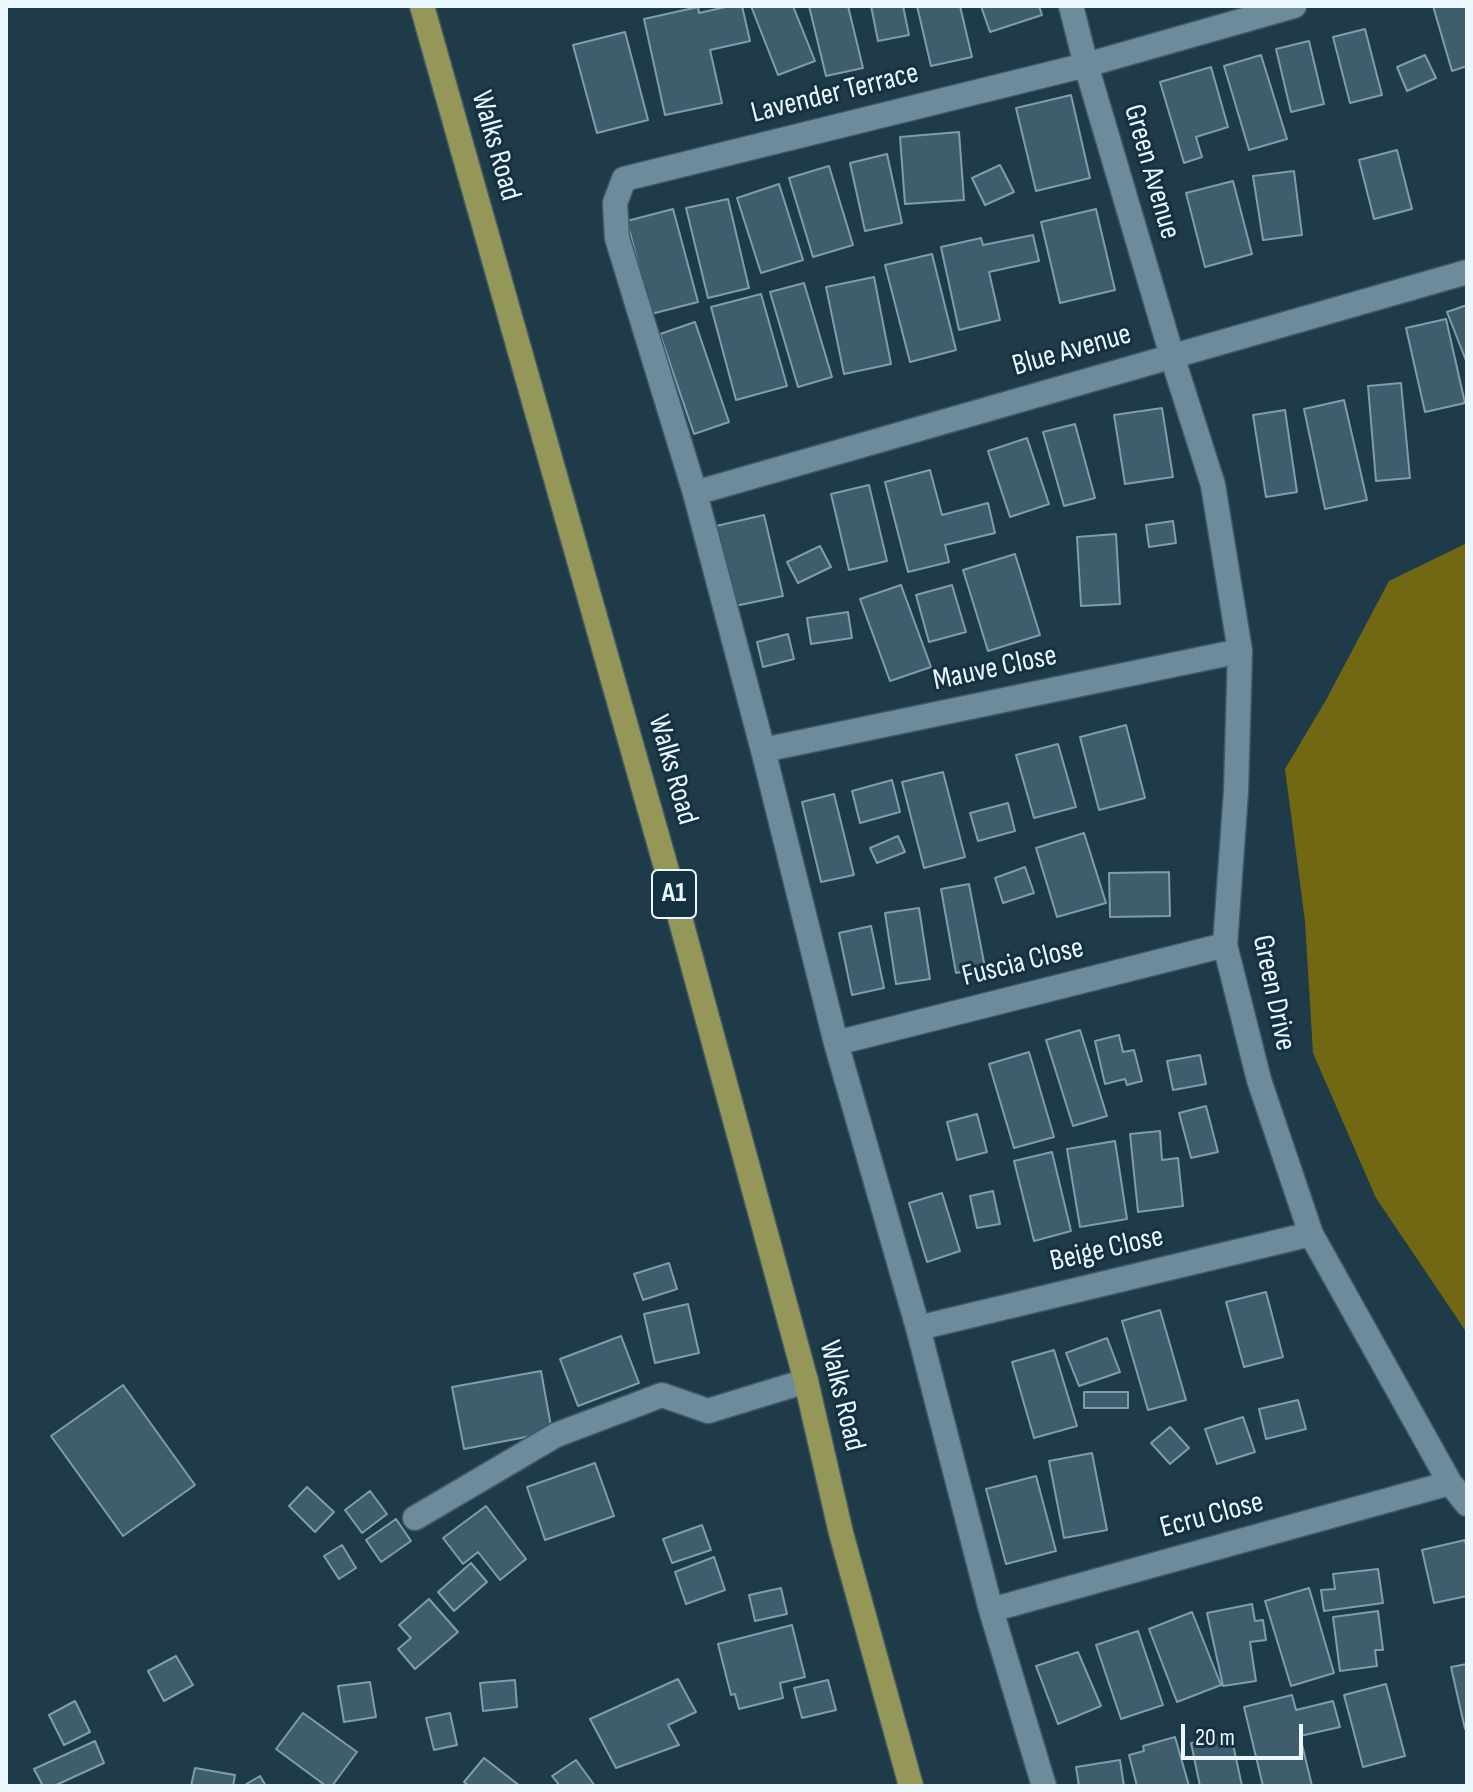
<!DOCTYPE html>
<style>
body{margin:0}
#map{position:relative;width:1473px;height:1792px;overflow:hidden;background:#1f3b49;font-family:"Sofia Sans Condensed",sans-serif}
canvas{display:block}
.frame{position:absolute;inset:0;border:8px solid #eaf7ff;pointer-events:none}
.scale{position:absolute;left:1181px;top:1724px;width:122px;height:36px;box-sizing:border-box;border:4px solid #eaf7ff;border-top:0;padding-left:10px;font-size:24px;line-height:28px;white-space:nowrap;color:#eaf7ff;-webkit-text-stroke:6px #14313f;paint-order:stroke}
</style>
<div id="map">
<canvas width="1473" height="1792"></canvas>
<div class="frame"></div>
<div class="scale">20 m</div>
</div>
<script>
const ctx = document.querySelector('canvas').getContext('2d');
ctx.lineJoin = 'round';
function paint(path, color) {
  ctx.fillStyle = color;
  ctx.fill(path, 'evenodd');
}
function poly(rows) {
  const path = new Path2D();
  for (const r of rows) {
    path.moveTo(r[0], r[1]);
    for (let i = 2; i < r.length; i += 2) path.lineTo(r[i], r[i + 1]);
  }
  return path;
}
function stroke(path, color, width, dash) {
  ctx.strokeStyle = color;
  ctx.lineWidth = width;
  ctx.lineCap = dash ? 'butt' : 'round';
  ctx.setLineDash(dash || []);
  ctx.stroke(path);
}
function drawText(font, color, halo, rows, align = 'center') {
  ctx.font = font + ' "Sofia Sans Condensed",sans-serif';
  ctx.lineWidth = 6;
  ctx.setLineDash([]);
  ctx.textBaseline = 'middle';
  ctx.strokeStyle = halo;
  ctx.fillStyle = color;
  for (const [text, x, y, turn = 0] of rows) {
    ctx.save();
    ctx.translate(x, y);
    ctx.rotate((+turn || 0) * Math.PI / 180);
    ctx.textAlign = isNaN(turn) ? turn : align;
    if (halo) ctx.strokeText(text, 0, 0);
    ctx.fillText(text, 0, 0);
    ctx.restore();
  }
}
paint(poly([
 [1467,543,1467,1333,1376,1198,1313,1053,1305,921,1285,769,1326,700,1389,581]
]), '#726713');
const building = poly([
 [730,6,742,6,750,41,710,50,722,103,665,115,644,19,698,7,699,13,730,6],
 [751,6,793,6,815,61,778,75,751,6],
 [809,6,848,6,863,68,826,76,809,6],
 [871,6,903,6,909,35,878,41,871,6],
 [917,6,960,6,972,57,931,66,917,6],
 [981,6,1039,6,1042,15,990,32,981,6],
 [1433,6,1467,6,1467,66,1452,71,1433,6],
 [1365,29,1382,95,1350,103,1333,37,1365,29],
 [625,32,648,120,597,133,573,45,625,32],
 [1309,41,1324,104,1291,112,1276,49,1309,41],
 [1261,55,1287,139,1249,150,1224,66,1261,55],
 [1425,55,1436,78,1407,91,1397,67,1425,55],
 [1211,67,1228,127,1196,137,1202,157,1184,163,1160,82,1211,67],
 [1071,95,1090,178,1036,191,1016,108,1071,95],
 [959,132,964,200,905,204,900,137,959,132],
 [1397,150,1412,209,1374,219,1359,160,1397,150],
 [887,154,902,223,865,231,850,163,887,154],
 [1000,165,1014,192,985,205,972,178,1000,165],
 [829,166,853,245,813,257,789,178,829,166],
 [1294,171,1302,235,1263,240,1253,176,1294,171],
 [1233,181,1252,254,1205,267,1186,193,1233,181],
 [779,184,803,260,761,273,737,198,779,184],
 [728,199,749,288,708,298,686,208,728,199],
 [673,209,698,302,651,314,627,221,673,209],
 [1096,209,1115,290,1060,303,1041,222,1096,209],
 [1033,235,1039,261,989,272,1000,320,959,330,941,247,981,238,983,245,1033,235],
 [932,254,956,350,910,362,885,265,932,254],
 [874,277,891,364,844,374,826,287,874,277],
 [804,283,832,377,798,387,770,292,804,283],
 [761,294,787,386,736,400,711,307,761,294],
 [1467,305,1467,363,1447,312,1467,305],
 [1446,319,1465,403,1425,412,1406,328,1446,319],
 [695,322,729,422,694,434,660,334,695,322],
 [1401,383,1410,478,1376,481,1368,386,1401,383],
 [1344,400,1367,500,1325,509,1304,409,1344,400],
 [1162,408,1173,477,1125,484,1114,415,1162,408],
 [1285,410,1297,492,1266,497,1253,415,1285,410],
 [1075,424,1095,498,1064,506,1043,432,1075,424],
 [1027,438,1049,504,1010,517,988,451,1027,438],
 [930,470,942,515,988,503,995,533,945,545,949,562,908,572,885,482,930,470],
 [869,485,887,561,849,570,831,494,869,485],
 [764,515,783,596,735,606,716,526,764,515],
 [1173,521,1176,543,1149,547,1146,525,1173,521],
 [1116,534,1120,604,1081,606,1077,537,1116,534],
 [820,546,831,567,798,583,787,562,820,546],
 [1015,554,1040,635,988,651,963,570,1015,554],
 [901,585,931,667,890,681,860,599,901,585],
 [952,585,966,632,929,642,916,595,952,585],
 [848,612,852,638,811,644,807,618,848,612],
 [788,634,794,659,763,667,757,642,788,634],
 [1126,725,1145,798,1099,810,1080,737,1126,725],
 [1058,744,1076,807,1034,818,1016,755,1058,744],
 [943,772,965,857,924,868,902,782,943,772],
 [892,780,900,812,860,823,852,791,892,780],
 [834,794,854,875,821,882,802,802,834,794],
 [1008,803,1015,831,978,841,970,813,1008,803],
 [1084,833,1106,903,1057,917,1036,848,1084,833],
 [898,836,905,852,877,863,870,848,898,836],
 [1025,867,1034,893,1003,903,995,878,1025,867],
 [1169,872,1170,916,1110,917,1109,873,1169,872],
 [969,884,985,968,956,973,941,889,969,884],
 [919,908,930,979,896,984,885,913,919,908],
 [871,926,884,988,852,995,839,933,871,926],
 [1080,1030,1107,1116,1073,1126,1046,1040,1080,1030],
 [1119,1035,1123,1052,1134,1050,1142,1081,1127,1085,1125,1079,1105,1084,1095,1041,1119,1035],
 [1029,1052,1054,1137,1014,1148,989,1064,1029,1052],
 [1200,1055,1206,1084,1173,1090,1167,1061,1200,1055],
 [1206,1106,1218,1152,1191,1158,1179,1113,1206,1106],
 [977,1114,987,1152,957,1160,947,1122,977,1114],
 [1160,1131,1162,1160,1178,1158,1183,1206,1138,1212,1130,1134,1160,1131],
 [1115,1141,1127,1219,1080,1227,1067,1149,1115,1141],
 [1052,1152,1071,1231,1034,1241,1014,1161,1052,1152],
 [993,1191,1000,1224,977,1228,970,1196,993,1191],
 [942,1193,960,1251,927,1262,909,1203,942,1193],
 [669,1263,677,1289,643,1300,634,1274,669,1263],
 [1266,1292,1283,1357,1244,1367,1226,1302,1266,1292],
 [688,1304,699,1353,655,1363,644,1314,688,1304],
 [1160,1310,1186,1400,1148,1410,1122,1321,1160,1310],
 [621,1336,639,1383,578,1406,560,1359,621,1336],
 [1107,1338,1120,1372,1079,1386,1066,1353,1107,1338],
 [1054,1350,1077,1426,1034,1438,1012,1362,1054,1350],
 [541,1371,552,1432,464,1449,452,1387,541,1371],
 [123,1385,195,1485,123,1536,51,1436,123,1385],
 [1084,1392,1128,1392,1128,1408,1084,1408,1084,1392],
 [1298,1400,1306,1429,1266,1439,1259,1409,1298,1400],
 [1243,1417,1255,1452,1217,1464,1205,1429,1243,1417],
 [1170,1427,1189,1448,1170,1464,1151,1443,1170,1427],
 [1092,1453,1107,1530,1064,1538,1049,1461,1092,1453],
 [595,1463,614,1516,545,1540,527,1487,595,1463],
 [1036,1476,1056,1551,1006,1564,986,1489,1036,1476],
 [307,1487,334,1512,315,1532,289,1506,307,1487],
 [370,1491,387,1514,362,1533,345,1510,370,1491],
 [486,1506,526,1559,500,1580,478,1552,463,1564,443,1538,486,1506],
 [396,1519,411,1541,381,1562,366,1540,396,1519],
 [702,1525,711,1550,672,1563,663,1539,702,1525],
 [1465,1540,1467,1550,1467,1596,1434,1603,1422,1550,1465,1540],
 [342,1545,356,1568,339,1579,324,1556,342,1545],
 [714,1557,725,1590,686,1604,675,1572,714,1557],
 [471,1563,487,1582,454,1611,438,1592,471,1563],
 [1378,1569,1383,1603,1324,1611,1321,1590,1335,1589,1333,1574,1378,1569],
 [781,1588,787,1614,755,1621,749,1595,781,1588],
 [1309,1588,1334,1673,1291,1686,1265,1601,1309,1588],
 [429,1599,458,1632,415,1669,398,1649,411,1638,399,1625,429,1599],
 [1252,1604,1255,1621,1263,1620,1266,1640,1250,1642,1256,1681,1223,1686,1207,1613,1252,1604],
 [1378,1611,1383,1650,1375,1650,1377,1666,1340,1671,1333,1617,1378,1611],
 [1192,1612,1221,1685,1177,1702,1149,1629,1192,1612],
 [792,1625,805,1677,780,1683,783,1698,739,1709,735,1694,731,1695,718,1644,792,1625],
 [1138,1631,1163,1705,1121,1719,1096,1645,1138,1631],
 [1078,1652,1101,1706,1058,1724,1036,1666,1078,1652],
 [176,1656,193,1685,164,1701,148,1671,176,1656],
 [1467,1664,1467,1729,1465,1729,1451,1667,1467,1664],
 [678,1679,696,1712,668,1725,679,1745,616,1768,590,1719,678,1679],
 [515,1680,517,1707,483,1711,480,1683,515,1680],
 [828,1680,836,1710,802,1718,794,1688,828,1680],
 [370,1682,376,1717,344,1722,338,1686,370,1682],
 [1386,1684,1405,1756,1363,1767,1344,1695,1386,1684],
 [1292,1695,1296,1710,1333,1701,1340,1727,1300,1736,1312,1786,1263,1786,1244,1707,1292,1695],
 [75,1701,90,1732,64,1745,49,1715,75,1701],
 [303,1713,357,1752,332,1786,326,1786,276,1749,303,1713],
 [450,1713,457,1745,434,1750,426,1718,450,1713],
 [1231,1735,1242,1786,1200,1786,1191,1743,1231,1735],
 [1175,1737,1189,1786,1137,1786,1129,1755,1144,1751,1143,1746,1175,1737],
 [95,1741,104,1763,54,1786,43,1786,34,1769,95,1741],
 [484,1758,520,1786,469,1786,464,1782,484,1758],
 [576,1760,595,1786,560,1786,552,1776,576,1760],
 [1120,1760,1124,1786,1079,1786,1076,1767,1120,1760],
 [195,1768,235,1775,233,1786,191,1786,195,1768],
 [260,1776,266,1786,243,1786,260,1776]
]);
paint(building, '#3f5d6c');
stroke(building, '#7e9dae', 2);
const minor = poly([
 [1071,6,1086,65,1172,356,1213,485,1240,651,1236,791,1225,945,1259,1080,1311,1234,1450,1483,1467,1504],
 [695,493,1467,272],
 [763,750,1240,651],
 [836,1043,1225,945],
 [918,1328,1311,1234],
 [415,1518,556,1435,662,1395,708,1411,806,1381],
 [991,1610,1450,1483],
 [1044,1786,991,1610,918,1328,836,1043,763,750,695,493,617,238,615,203,624,179,1086,65,1294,6]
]);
const primary = poly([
 [422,6,673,892,806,1381,841,1533,911,1786]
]);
stroke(minor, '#415965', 27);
stroke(primary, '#415965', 27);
stroke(minor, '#6d8b9c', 24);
stroke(primary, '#949757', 24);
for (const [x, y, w] of [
 [674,894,44]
]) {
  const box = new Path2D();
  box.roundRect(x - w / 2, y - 24, w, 48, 6);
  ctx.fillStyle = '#14313f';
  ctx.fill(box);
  stroke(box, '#eaf7ff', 2);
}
drawText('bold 28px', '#eaf7ff', null, [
 ["A1",674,894]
]);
drawText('30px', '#eaf7ff', '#14313f', [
 ["Lavender Terrace",835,94,-14],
 ["Walks Road",495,146,74],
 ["Green Avenue",1151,172,74],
 ["Blue Avenue",1072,351,-16],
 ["Mauve Close",995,669,-12],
 ["Walks Road",672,770,74],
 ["Fuscia Close",1023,963,-14],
 ["Green Drive",1273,993,78],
 ["Beige Close",1107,1250,-13],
 ["Walks Road",841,1396,76],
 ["Ecru Close",1212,1516,-15]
]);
</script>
